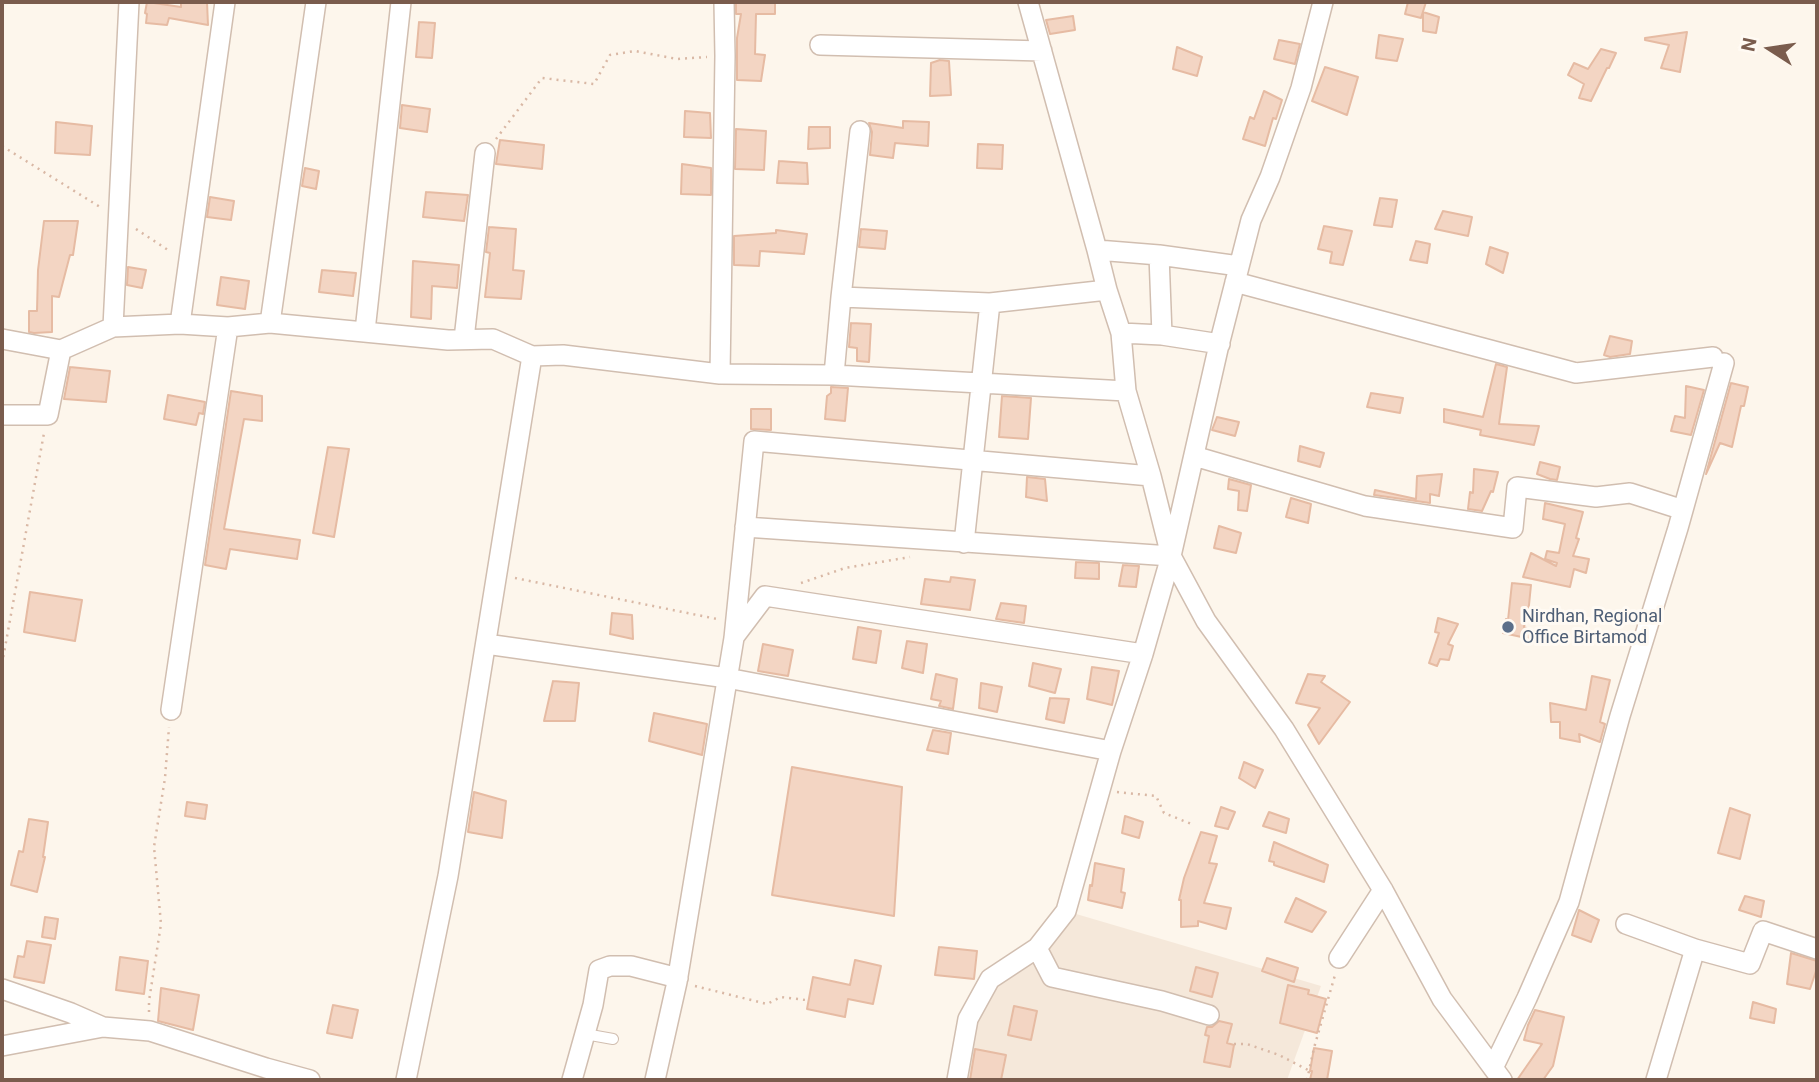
<!DOCTYPE html>
<style>
body{margin:0}
#map{position:relative;width:1819px;height:1082px;overflow:hidden;background:#fdf6ec;font-family:Roboto,sans-serif}
canvas{display:block}
.frame{position:absolute;inset:0;border:4px solid #7a5c4d;pointer-events:none}
.north{position:absolute;left:1735px;top:14px;width:70px;height:70px;-webkit-text-stroke:5px #fffaf3;paint-order:stroke;rotate:282deg;font-size:19px;font-weight:700;line-height:28px;text-align:center;color:#7a5c4d}
.north::after{content:'';display:block;margin:auto;width:24px;height:32px;background:#7a5c4d;clip-path:polygon(50% 0,100% 100%,50% 72%,0 100%)}
</style>
<div id="map">
<canvas width="1819" height="1082"></canvas>
<div class="frame"></div>
<div class="north">N</div>
</div>
<script>
const ctx = document.querySelector('canvas').getContext('2d');
ctx.lineJoin = 'round';
function paint(path, color) {
  ctx.fillStyle = color;
  ctx.fill(path, 'evenodd');
}
function poly(rows) {
  const path = new Path2D();
  for (const r of rows) {
    path.moveTo(r[0], r[1]);
    for (let i = 2; i < r.length; i += 2) path.lineTo(r[i], r[i + 1]);
  }
  return path;
}
function stroke(path, color, width, dash) {
  ctx.strokeStyle = color;
  ctx.lineWidth = width;
  ctx.lineCap = dash ? 'butt' : 'round';
  ctx.setLineDash(dash || []);
  ctx.stroke(path);
}
function drawText(font, color, halo, rows, align = 'center') {
  ctx.font = font + ' Roboto,sans-serif';
  ctx.lineWidth = 6;
  ctx.setLineDash([]);
  ctx.textBaseline = 'middle';
  ctx.strokeStyle = halo;
  ctx.fillStyle = color;
  for (const [text, x, y, turn = 0] of rows) {
    ctx.save();
    ctx.translate(x, y);
    ctx.rotate((+turn || 0) * Math.PI / 180);
    ctx.textAlign = isNaN(turn) ? turn : align;
    if (halo) ctx.strokeText(text, 0, 0);
    ctx.fillText(text, 0, 0);
    ctx.restore();
  }
}
paint(poly([
 [1066,911,1321,986,1287,1080,957,1080,990,979]
]), '#f5e8da');
const building = poly([
 [147,2,181,7,181,2,207,2,208,25,169,18,167,25,146,23,147,14,145,13,147,2],
 [736,2,775,2,775,14,756,14,755,54,765,55,761,81,737,80,737,38,741,14,736,14,736,2],
 [1408,2,1426,2,1421,18,1405,14,1408,2],
 [1423,12,1439,17,1436,33,1423,31,1423,12],
 [1073,16,1075,30,1050,34,1046,20,1073,16],
 [419,22,435,23,432,58,416,57,419,22],
 [1687,32,1680,72,1661,68,1669,45,1645,40,1645,38,1687,32],
 [1379,35,1403,39,1397,61,1376,58,1379,35],
 [1279,40,1300,44,1295,64,1274,59,1279,40],
 [1177,47,1202,57,1197,76,1173,69,1177,47],
 [1601,49,1616,53,1609,68,1607,68,1591,101,1579,98,1584,84,1568,75,1574,63,1588,69,1601,49],
 [940,60,949,61,951,95,930,96,931,63,940,60],
 [1325,67,1358,77,1347,115,1312,101,1325,67],
 [1264,91,1282,100,1276,119,1273,118,1265,146,1243,139,1250,117,1254,119,1264,91],
 [402,105,430,109,427,132,400,128,402,105],
 [685,111,710,113,711,138,684,137,685,111],
 [903,121,929,122,928,146,895,143,893,158,870,155,872,132,869,123,903,128,903,121],
 [56,122,92,126,90,155,55,153,56,122],
 [809,127,830,127,830,148,808,149,809,127],
 [736,129,766,131,764,170,735,169,736,129],
 [500,140,544,145,542,169,496,164,500,140],
 [978,144,1003,145,1002,169,977,168,978,144],
 [779,161,807,163,808,184,777,183,779,161],
 [682,164,711,168,711,195,681,194,682,164],
 [305,168,319,171,316,189,302,186,305,168],
 [426,192,468,195,464,221,423,217,426,192],
 [210,197,234,201,231,220,207,217,210,197],
 [1380,198,1397,200,1392,227,1374,225,1380,198],
 [1443,211,1472,217,1468,236,1435,229,1443,211],
 [44,221,78,221,73,255,70,255,59,297,52,296,52,332,34,333,29,332,29,311,37,311,38,270,44,221],
 [1324,226,1352,231,1343,265,1330,263,1332,252,1318,249,1324,226],
 [489,227,516,229,513,270,524,271,521,299,485,297,490,253,486,252,489,227],
 [861,229,887,231,885,249,859,247,861,229],
 [776,230,807,234,804,254,760,251,759,266,734,265,734,236,776,233,776,230],
 [1416,241,1430,244,1427,263,1410,260,1416,241],
 [1490,247,1508,253,1503,273,1486,264,1490,247],
 [413,261,459,265,457,288,432,286,431,319,411,317,413,261],
 [128,267,146,270,142,288,127,285,128,267],
 [322,270,356,273,353,296,319,292,322,270],
 [221,277,249,281,245,309,217,305,221,277],
 [851,323,871,324,869,362,857,361,857,348,849,347,851,323],
 [1610,336,1632,341,1630,354,1610,357,1604,355,1610,336],
 [1496,364,1507,367,1499,424,1539,426,1534,445,1480,435,1481,430,1444,422,1444,409,1483,417,1496,364],
 [70,367,110,371,106,402,64,399,70,367],
 [1731,383,1748,387,1744,406,1741,406,1732,447,1720,443,1706,474,1731,383],
 [1686,386,1704,390,1691,435,1671,431,1675,416,1685,418,1686,386],
 [831,387,848,388,845,421,825,419,827,396,831,393,831,387],
 [231,391,262,396,262,421,244,419,224,529,300,540,297,559,230,549,226,569,205,565,231,391],
 [1371,393,1403,398,1400,413,1367,407,1371,393],
 [168,395,205,402,203,414,199,413,196,425,164,419,168,395],
 [1002,396,1031,398,1028,439,999,437,1002,396],
 [751,409,771,409,771,430,751,429,751,409],
 [1217,417,1239,422,1235,436,1212,430,1217,417],
 [1300,446,1324,453,1320,467,1298,461,1300,446],
 [328,447,349,449,334,537,313,533,328,447],
 [1540,462,1560,467,1557,480,1550,479,1537,474,1540,462],
 [1474,469,1498,472,1493,492,1491,491,1482,511,1468,509,1470,492,1473,493,1474,469],
 [1442,474,1439,496,1430,494,1430,503,1374,495,1375,490,1416,499,1417,476,1442,474],
 [1027,477,1045,479,1047,501,1026,497,1027,477],
 [1229,479,1251,485,1247,511,1238,510,1239,491,1228,489,1229,479],
 [1291,498,1311,504,1308,523,1286,517,1291,498],
 [1545,503,1583,512,1576,538,1579,539,1573,556,1589,559,1586,573,1574,569,1570,587,1523,577,1531,553,1556,566,1557,563,1545,559,1547,551,1559,553,1565,524,1543,519,1545,503],
 [1219,526,1241,533,1236,553,1214,548,1219,526],
 [1076,562,1099,563,1099,579,1075,578,1076,562],
 [1123,565,1139,566,1136,587,1119,586,1123,565],
 [951,577,975,580,970,610,921,604,925,579,950,582,951,577],
 [1512,583,1531,585,1529,605,1524,627,1542,635,1540,641,1503,633,1506,619,1508,620,1512,583],
 [30,592,82,600,75,641,24,632,30,592],
 [1001,603,1026,606,1024,623,996,619,1001,603],
 [612,613,632,615,633,639,610,634,612,613],
 [1438,618,1458,624,1448,644,1453,646,1449,660,1440,659,1437,666,1429,663,1439,633,1435,632,1438,618],
 [858,627,881,631,876,663,853,659,858,627],
 [907,641,927,644,923,673,902,668,907,641],
 [763,644,793,650,788,676,758,671,763,644],
 [1033,663,1061,669,1055,693,1029,686,1033,663],
 [1092,667,1119,671,1112,705,1087,699,1092,667],
 [936,674,957,679,953,709,939,706,941,701,931,699,936,674],
 [1308,674,1325,676,1321,682,1350,702,1319,744,1308,725,1320,708,1296,703,1308,674],
 [1592,676,1610,680,1600,722,1605,724,1600,742,1579,734,1580,742,1560,738,1560,722,1551,722,1550,703,1586,710,1592,676],
 [553,681,579,683,575,721,544,721,553,681],
 [981,683,1002,687,997,712,979,708,981,683],
 [1050,698,1069,699,1064,723,1046,719,1050,698],
 [654,713,707,724,702,755,649,741,654,713],
 [933,730,951,733,948,754,927,750,933,730],
 [1244,762,1263,770,1255,788,1239,778,1244,762],
 [792,767,902,787,894,916,772,895,792,767],
 [474,792,506,801,502,838,468,832,474,792],
 [187,802,207,805,205,819,185,816,187,802],
 [1221,807,1235,812,1228,829,1215,826,1221,807],
 [1730,808,1750,815,1740,859,1718,853,1730,808],
 [1269,812,1289,819,1286,833,1263,826,1269,812],
 [1125,816,1143,822,1139,838,1122,833,1125,816],
 [29,819,48,822,43,857,45,857,37,892,11,885,19,851,23,852,29,819],
 [1201,832,1217,836,1209,863,1217,864,1204,903,1231,908,1226,929,1198,921,1198,926,1181,927,1181,900,1179,900,1184,878,1201,832],
 [1274,842,1328,865,1324,882,1274,865,1274,862,1269,861,1274,842],
 [1095,863,1124,869,1121,892,1125,893,1122,908,1088,900,1090,885,1092,886,1095,863],
 [1745,896,1764,901,1761,917,1739,910,1745,896],
 [1296,898,1326,912,1312,932,1285,922,1296,898],
 [1579,910,1599,920,1591,942,1572,935,1579,910],
 [45,917,58,919,55,939,42,937,45,917],
 [27,941,51,945,44,983,14,977,18,956,24,957,27,941],
 [939,947,977,951,974,979,935,975,939,947],
 [1791,953,1817,961,1817,968,1810,989,1787,984,1791,953],
 [120,957,148,961,144,994,116,990,120,957],
 [1267,958,1298,968,1294,982,1262,971,1267,958],
 [855,960,881,966,873,1004,848,999,845,1017,807,1009,813,977,850,985,855,960],
 [1196,967,1218,973,1212,997,1190,991,1196,967],
 [1288,985,1309,990,1308,994,1326,999,1317,1033,1280,1023,1288,985],
 [161,988,199,995,193,1030,158,1021,161,988],
 [1753,1002,1776,1009,1774,1023,1750,1018,1753,1002],
 [333,1005,358,1010,352,1038,327,1033,333,1005],
 [1014,1006,1037,1011,1031,1040,1008,1035,1014,1006],
 [1535,1010,1564,1017,1553,1066,1543,1080,1517,1080,1542,1044,1524,1040,1528,1025,1535,1010],
 [1219,1021,1232,1024,1227,1043,1234,1045,1230,1067,1204,1062,1209,1036,1205,1035,1207,1027,1212,1027,1219,1021],
 [1314,1048,1332,1051,1327,1080,1310,1080,1312,1071,1310,1071,1314,1048],
 [975,1049,1006,1055,1001,1080,970,1080,975,1049]
]);
paint(building, '#f3d5c3');
stroke(building, '#e6bba3', 2);
const lane = poly([
 [585,1034,613,1039]
]);
const street = poly([
 [1028,2,1097,250,1107,290,1121,333,1126,391,1151,476,1171,556,1206,621,1284,729,1383,890,1442,999,1502,1080],
 [820,45,1042,51],
 [1097,250,1159,255,1239,266],
 [1159,255,1162,335],
 [1235,282,1576,373,1713,357],
 [841,297,990,303,1107,290],
 [270,323,316,2],
 [180,324,225,2],
 [113,327,129,2],
 [365,331,401,2],
 [1121,333,1162,335,1220,344],
 [2,339,61,350,113,327,180,324,228,327,270,323,448,340,493,339,532,356,563,355,720,374,834,375,1126,391],
 [464,339,485,153],
 [720,374,725,56,724,2],
 [834,375,841,297,860,131],
 [2,415,48,415,61,350],
 [1194,456,1365,506,1513,528,1517,487,1596,497,1630,493,1674,507],
 [745,527,1171,556],
 [964,543,990,303],
 [734,637,765,596,1143,654],
 [486,644,727,678,1111,751],
 [171,710,228,327],
 [1626,924,1695,949,1750,964,1763,931,1817,949],
 [1037,948,1052,977,1162,1001,1209,1015],
 [1339,958,1383,890],
 [2,989,71,1013,103,1027],
 [2,1046,103,1027,150,1031,266,1068,310,1080],
 [1493,1068,1527,998,1569,902,1620,716,1678,528,1724,363],
 [406,1080,448,876,532,356],
 [572,1080,593,1005,599,970,610,966,631,966,678,978],
 [655,1080,677,982,734,638,754,441,1151,476],
 [957,1080,968,1019,990,979,1037,948,1066,911,1111,751,1143,654,1171,556,1218,349,1251,220,1270,177,1301,88,1323,2],
 [1656,1080,1695,949]
]);
stroke(lane, '#d1beb0', 12);
stroke(street, '#d1beb0', 22);
stroke(poly([
 [496,139,542,78,594,84,610,55,635,51,677,59,707,57],
 [2,146,100,207],
 [136,229,171,252],
 [515,578,717,619],
 [801,583,845,568,910,557],
 [2,664,44,433],
 [1117,792,1156,796,1164,813,1194,825],
 [695,986,767,1004,781,997,806,1000],
 [149,1012,149,1001,161,924,154,847,165,778,169,727],
 [1234,1044,1247,1044,1279,1055,1310,1071],
 [1307,1080,1314,1048,1335,975]
]), '#d9b8a5', 2.5, [2, 5]);
stroke(lane, '#fff', 10);
stroke(street, '#fff', 19);
for (const [x, y, r, color] of [
 [1508,627,7,"#5c6f8a"]
]) {
  const dot = new Path2D();
  dot.arc(x, y, r, 0, 2 * Math.PI);
  ctx.fillStyle = color;
  ctx.fill(dot);
  stroke(dot, '#fffaf3', 2.5);
}
drawText('18px', '#4e5e75', '#fffaf3', [
 ["Nirdhan, Regional",1522,617],
 ["Office Birtamod",1522,638]
], 'left');
</script>
